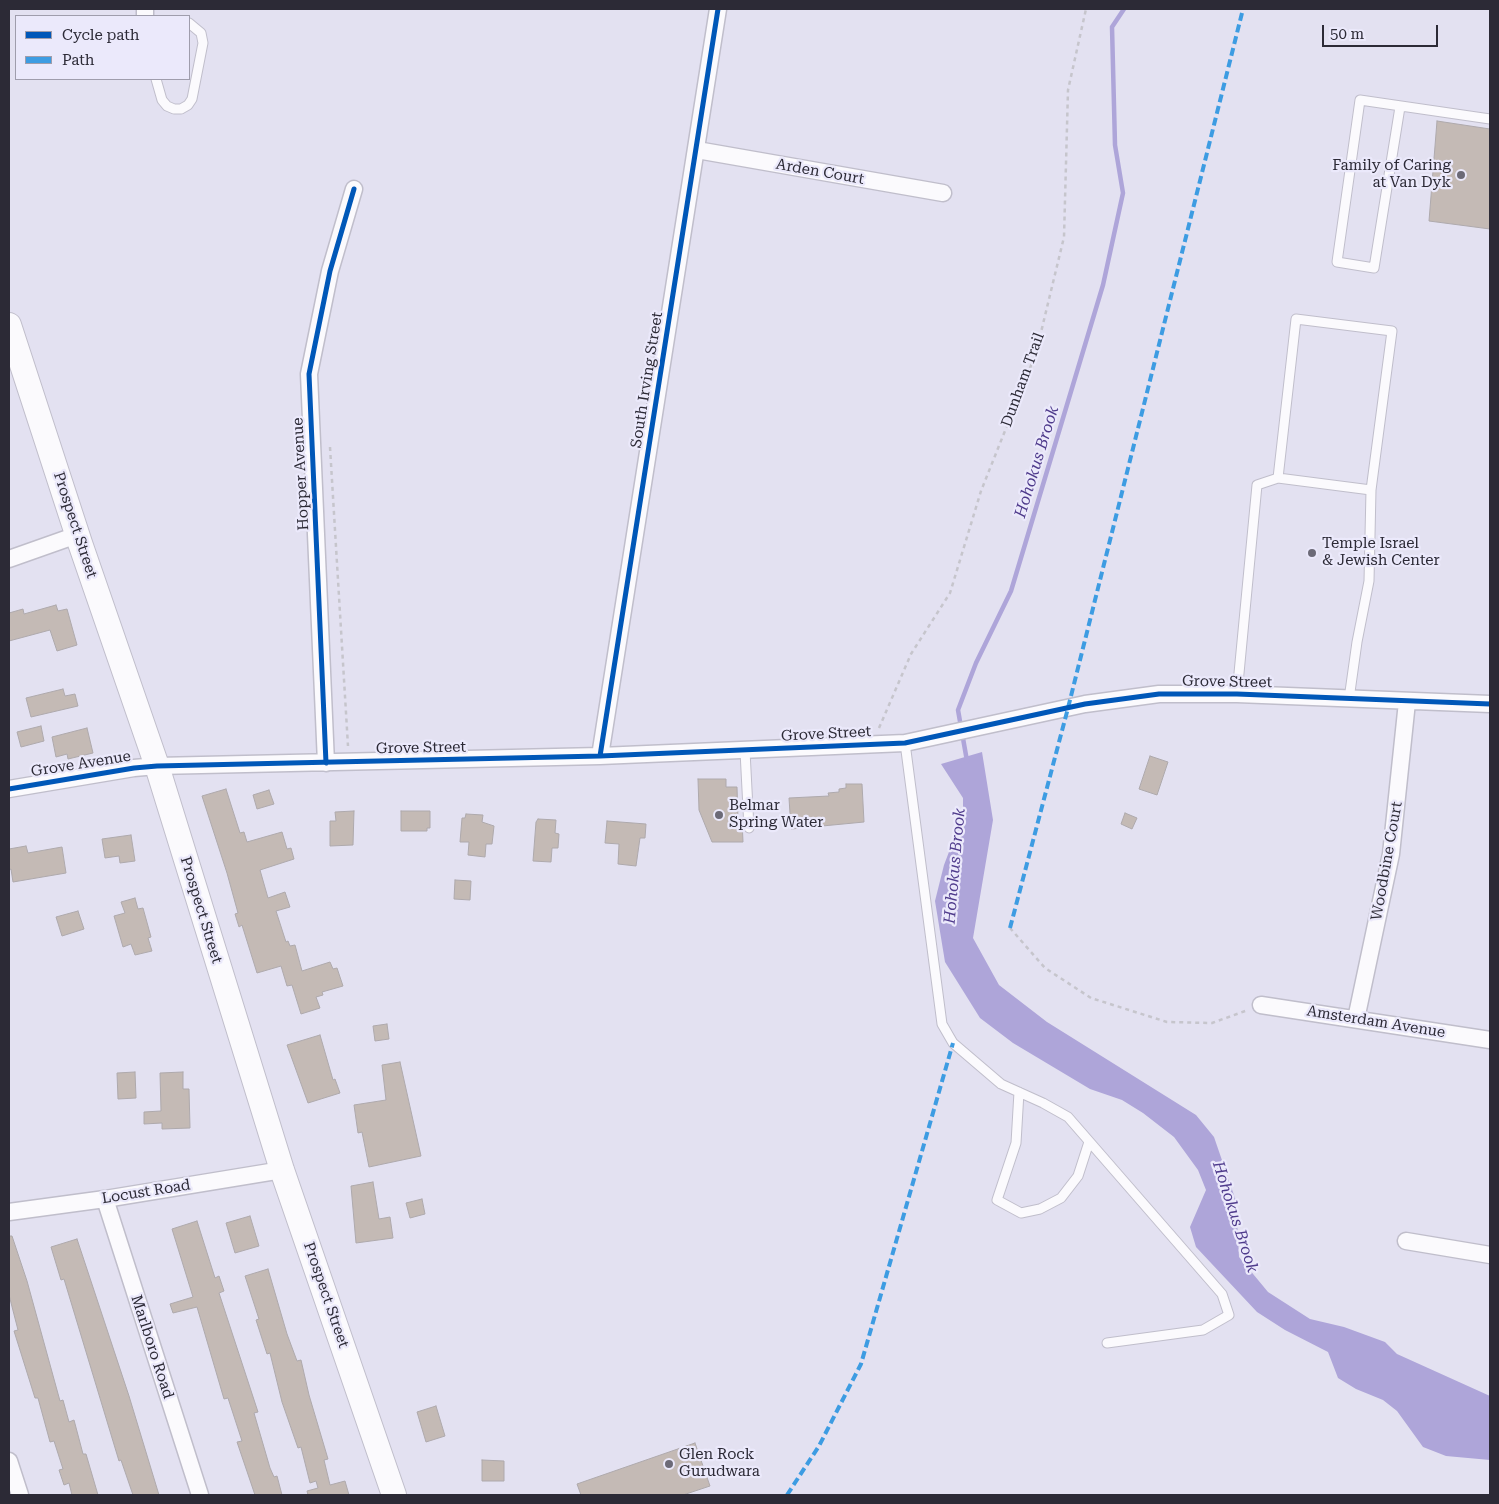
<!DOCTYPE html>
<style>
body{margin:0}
#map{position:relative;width:1499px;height:1504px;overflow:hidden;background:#e3e1f1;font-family:"Roboto Serif",serif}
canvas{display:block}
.frame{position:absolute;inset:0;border:10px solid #2c2a36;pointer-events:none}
.legend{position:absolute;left:15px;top:15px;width:175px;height:65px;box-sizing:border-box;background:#ebe9fb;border:1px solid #9f9dac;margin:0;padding:6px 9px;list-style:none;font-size:15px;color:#2c2a36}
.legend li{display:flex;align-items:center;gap:10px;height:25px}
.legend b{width:25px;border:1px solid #9f9dac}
.scale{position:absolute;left:1322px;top:25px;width:116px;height:22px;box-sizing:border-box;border:2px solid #2c2a36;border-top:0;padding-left:6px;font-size:15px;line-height:18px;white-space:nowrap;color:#2c2a36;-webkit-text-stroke:4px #ebe9fb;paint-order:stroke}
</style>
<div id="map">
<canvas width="1499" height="1504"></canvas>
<div class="frame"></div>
<ul class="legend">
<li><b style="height:6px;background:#0057b8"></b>Cycle path</li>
<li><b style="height:6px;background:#3d9ce2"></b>Path</li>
</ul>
<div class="scale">50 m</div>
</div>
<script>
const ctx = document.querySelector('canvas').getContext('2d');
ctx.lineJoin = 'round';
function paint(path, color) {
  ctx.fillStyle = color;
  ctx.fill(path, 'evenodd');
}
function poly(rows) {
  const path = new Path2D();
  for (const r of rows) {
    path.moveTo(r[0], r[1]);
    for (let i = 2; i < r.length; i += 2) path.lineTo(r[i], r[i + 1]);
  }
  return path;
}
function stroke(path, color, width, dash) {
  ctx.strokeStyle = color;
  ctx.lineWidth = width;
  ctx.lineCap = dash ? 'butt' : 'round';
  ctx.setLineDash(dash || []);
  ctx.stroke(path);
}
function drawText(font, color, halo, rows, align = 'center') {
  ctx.font = font + ' "Roboto Serif",serif';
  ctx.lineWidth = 4.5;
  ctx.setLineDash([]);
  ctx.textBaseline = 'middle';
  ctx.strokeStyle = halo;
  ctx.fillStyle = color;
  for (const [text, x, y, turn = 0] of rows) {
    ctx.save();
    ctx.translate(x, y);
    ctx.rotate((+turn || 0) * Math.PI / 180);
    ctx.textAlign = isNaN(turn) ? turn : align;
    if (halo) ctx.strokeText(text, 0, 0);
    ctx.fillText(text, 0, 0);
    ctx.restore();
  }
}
paint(poly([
 [982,752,993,820,973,938,999,985,1047,1022,1196,1115,1214,1137,1236,1201,1239,1257,1268,1292,1310,1319,1344,1327,1385,1342,1397,1354,1490,1396,1490,1460,1446,1456,1423,1447,1397,1411,1383,1400,1356,1389,1338,1378,1328,1352,1285,1330,1257,1312,1196,1247,1190,1227,1206,1190,1198,1170,1174,1137,1143,1113,1122,1100,1090,1089,1013,1043,980,1018,945,962,935,901,944,865,963,815,963,798,941,764]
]), '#aea5d9');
stroke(poly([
 [967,761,958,710,976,663,1011,591,1103,285,1123,193,1115,145,1112,27,1124,9]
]), '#aea5d9', 4.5);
const building = poly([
 [1437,121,1490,129,1490,229,1429,221,1437,121],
 [56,605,58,611,67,609,77,645,57,651,50,630,9,641,9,613,23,609,24,614,56,605],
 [63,689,65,696,75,694,78,706,31,717,26,698,63,689],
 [41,726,44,741,21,747,17,732,41,726],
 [87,728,93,753,68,759,67,754,56,757,52,737,87,728],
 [1150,756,1168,762,1157,795,1139,789,1150,756],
 [698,779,726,779,726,787,737,787,738,820,742,820,743,842,712,842,699,810,698,779],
 [846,784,862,784,864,822,791,829,789,798,829,796,828,793,839,792,839,789,846,788,846,784],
 [226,789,240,833,244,832,247,842,282,832,287,849,291,848,294,859,260,870,268,898,285,892,290,907,276,911,286,942,288,941,290,946,295,945,302,971,330,962,333,969,337,968,343,986,322,992,323,995,316,997,320,1008,301,1014,292,985,287,986,281,966,257,973,242,925,239,927,235,914,238,913,227,873,202,796,226,789],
 [269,790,274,804,257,809,253,795,269,790],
 [354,811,353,845,330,846,330,821,336,821,335,812,354,811],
 [401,811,430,811,430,828,427,828,427,831,401,831,401,811],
 [1125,813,1137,818,1132,829,1121,824,1125,813],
 [466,814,483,815,482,822,494,826,492,844,486,844,485,857,468,855,469,842,460,842,462,818,465,818,466,814],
 [538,819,556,820,555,833,559,834,558,848,552,848,551,862,533,861,536,822,538,819],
 [607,821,646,824,645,838,640,838,636,866,618,864,619,844,605,843,607,821],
 [131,835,135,861,120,863,119,856,105,858,102,839,131,835],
 [26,846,28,853,62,847,66,873,13,882,11,869,9,870,9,849,26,846],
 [455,880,471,881,470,900,454,899,455,880],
 [135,898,138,909,143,908,151,937,148,938,152,951,135,955,131,944,123,947,114,916,125,913,121,902,135,898],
 [78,911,84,929,62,936,56,917,78,911],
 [387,1024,389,1039,375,1041,373,1026,387,1024],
 [320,1035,333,1080,335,1079,340,1093,308,1103,287,1045,320,1035],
 [400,1062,421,1156,369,1167,362,1132,358,1133,354,1105,386,1100,382,1065,400,1062],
 [135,1072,136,1098,118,1099,117,1073,135,1072],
 [183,1072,183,1089,189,1089,190,1128,162,1129,162,1123,144,1124,144,1112,161,1111,160,1073,183,1072],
 [373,1182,379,1219,390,1217,393,1238,356,1243,351,1186,373,1182],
 [422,1199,425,1214,410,1218,406,1203,422,1199],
 [250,1216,259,1246,235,1253,226,1223,250,1216],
 [197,1221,215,1278,219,1276,224,1291,219,1293,258,1412,254,1413,270,1468,274,1477,277,1476,282,1495,255,1495,237,1442,242,1441,228,1398,224,1399,197,1307,173,1313,170,1304,193,1297,172,1229,197,1221],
 [9,1236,12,1236,27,1281,60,1401,63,1400,69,1422,74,1420,83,1454,86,1454,98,1495,72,1495,69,1483,64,1485,59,1470,63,1469,54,1441,50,1442,38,1398,35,1398,14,1331,18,1330,9,1295,9,1236],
 [77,1239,129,1396,159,1495,133,1495,121,1460,119,1461,64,1279,61,1280,51,1247,77,1239],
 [268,1269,287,1334,297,1361,301,1360,309,1395,328,1459,324,1460,330,1485,345,1481,349,1495,308,1495,307,1491,318,1488,316,1481,310,1483,301,1447,298,1448,282,1402,270,1353,267,1354,256,1320,259,1319,245,1276,268,1269],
 [436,1406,445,1436,426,1442,417,1412,436,1406],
 [695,1443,710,1486,683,1495,581,1495,577,1484,695,1443],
 [482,1460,504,1461,504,1481,482,1481,482,1460]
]);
paint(building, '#c4bab5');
stroke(building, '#aea9ac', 1);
const lane = poly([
 [156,79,162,100,167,106,174,109,181,109,188,105,192,99,203,43,201,33,189,23],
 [1400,107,1374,268,1337,262,1360,100,1490,119],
 [1278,478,1296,319,1392,331,1371,490,1369,581,1357,642,1349,699],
 [1237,694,1257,485,1278,478,1371,490],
 [905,743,942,1024,953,1043,1001,1084,1043,1103,1068,1117,1222,1294,1229,1315,1203,1330,1107,1343],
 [745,751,749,828],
 [1019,1092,1016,1143,997,1200,1021,1213,1040,1209,1061,1198,1078,1176,1089,1142]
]);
const street = poly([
 [145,9,145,16],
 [697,150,943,193],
 [9,559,77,535],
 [600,756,718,9],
 [326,763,309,374,330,271,354,189],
 [9,789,134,768,157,766,600,756,905,743,1085,704,1159,694,1237,694,1490,704],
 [1261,1005,1490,1040],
 [1356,1019,1391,854,1407,702],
 [105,1199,200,1495],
 [9,1212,105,1199,282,1170],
 [1406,1241,1490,1255],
 [9,1461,20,1495]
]);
const secondary = poly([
 [9,325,80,543,157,766,282,1170,394,1495]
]);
stroke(lane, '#c0becb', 11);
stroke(street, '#c0becb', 19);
stroke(secondary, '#c0becb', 26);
stroke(poly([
 [330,447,348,746],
 [879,728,911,654,950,593,981,491,1036,353,1064,237,1068,90,1086,9],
 [1010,928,1045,968,1091,998,1167,1022,1212,1023,1248,1010]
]), '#c6c5cc', 2.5, [4, 4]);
stroke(lane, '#fbfafd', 9);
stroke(street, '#fbfafd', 16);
stroke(secondary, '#fbfafd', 24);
stroke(poly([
 [1010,928,1068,708,1243,9],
 [787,1495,819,1446,861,1364,953,1043]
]), '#3d9ce2', 4, [8, 4]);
stroke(poly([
 [600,756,718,9],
 [326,763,309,374,330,271,354,189],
 [9,789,134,768,157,766,600,756,905,743,1085,704,1159,694,1237,694,1490,704]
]), '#0057b8', 5);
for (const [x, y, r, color] of [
 [1461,175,5,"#6c6a77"],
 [1312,553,5,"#6c6a77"],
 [719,815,5,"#6c6a77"],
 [669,1464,5,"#6c6a77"]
]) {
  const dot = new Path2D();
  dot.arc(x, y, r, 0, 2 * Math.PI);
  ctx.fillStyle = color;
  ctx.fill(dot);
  stroke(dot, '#ebe9fb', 2);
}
drawText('15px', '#2c2a36', '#ebe9fb', [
 ["Family of Caring",1451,166,"right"],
 ["at Van Dyk",1451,183,"right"],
 ["Temple Israel",1322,544],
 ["& Jewish Center",1322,561],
 ["Belmar",729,806],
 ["Spring Water",729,823],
 ["Glen Rock",679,1455],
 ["Gurudwara",679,1472]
], 'left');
drawText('15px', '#2c2a36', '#ebe9fb', [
 ["Arden Court",820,172,10],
 ["South Irving Street",647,380,-81],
 ["Dunham Trail",1023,380,-70],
 ["Hopper Avenue",301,474,-93],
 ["Prospect Street",75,525,72],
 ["Grove Street",1227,682,1],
 ["Grove Street",826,734,-3],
 ["Grove Street",421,748,-1],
 ["Grove Avenue",81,764,-9],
 ["Woodbine Court",1387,861,-80],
 ["Prospect Street",201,910,73],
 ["Amsterdam Avenue",1376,1022,9],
 ["Locust Road",146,1192,-9],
 ["Prospect Street",326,1295,71],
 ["Marlboro Road",152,1347,72]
]);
drawText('italic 16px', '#4f3b8c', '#ebe9fb', [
 ["Hohokus Brook",1037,462,-73],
 ["Hohokus Brook",955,866,-85],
 ["Hohokus Brook",1235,1217,72]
]);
</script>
